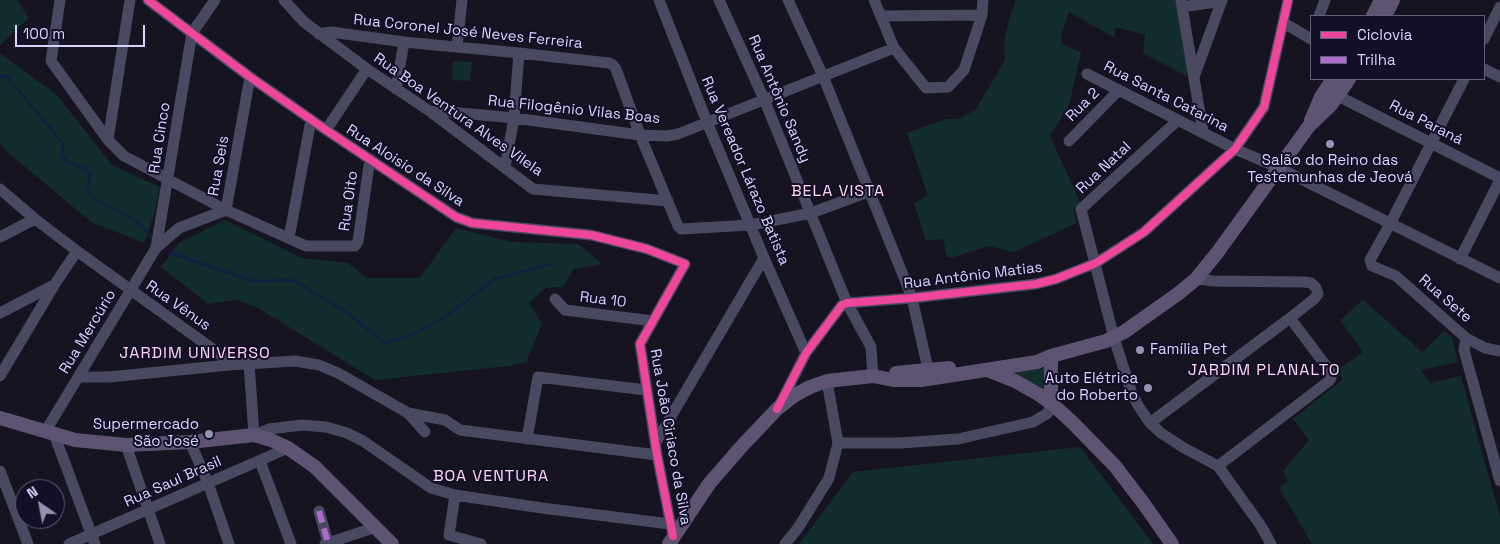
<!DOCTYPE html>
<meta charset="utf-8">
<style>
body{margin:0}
#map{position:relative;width:1500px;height:544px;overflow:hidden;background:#161421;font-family:"Space Grotesk",sans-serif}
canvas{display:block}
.legend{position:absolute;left:1310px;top:15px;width:175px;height:65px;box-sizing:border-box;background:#130f26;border:1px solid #625e7d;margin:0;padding:6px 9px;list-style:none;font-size:15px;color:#d9d4ff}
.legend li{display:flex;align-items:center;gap:10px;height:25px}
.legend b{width:25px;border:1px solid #625e7d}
.north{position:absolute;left:15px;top:479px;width:50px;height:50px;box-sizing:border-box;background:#130f26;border:1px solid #625e7d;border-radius:50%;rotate:327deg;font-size:14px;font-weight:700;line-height:20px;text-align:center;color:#d9d4ff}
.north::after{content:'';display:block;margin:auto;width:18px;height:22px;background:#9591b1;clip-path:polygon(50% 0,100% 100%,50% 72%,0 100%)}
.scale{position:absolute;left:15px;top:25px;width:130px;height:22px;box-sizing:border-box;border:2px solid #d9d4ff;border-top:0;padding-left:6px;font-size:15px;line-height:18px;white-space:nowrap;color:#d9d4ff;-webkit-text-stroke:4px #130f26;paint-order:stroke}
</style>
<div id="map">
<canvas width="1500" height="544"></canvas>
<ul class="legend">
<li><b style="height:6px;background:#ed469a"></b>Ciclovia</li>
<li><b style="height:6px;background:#b06ccc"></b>Trilha</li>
</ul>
<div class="north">N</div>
<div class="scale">100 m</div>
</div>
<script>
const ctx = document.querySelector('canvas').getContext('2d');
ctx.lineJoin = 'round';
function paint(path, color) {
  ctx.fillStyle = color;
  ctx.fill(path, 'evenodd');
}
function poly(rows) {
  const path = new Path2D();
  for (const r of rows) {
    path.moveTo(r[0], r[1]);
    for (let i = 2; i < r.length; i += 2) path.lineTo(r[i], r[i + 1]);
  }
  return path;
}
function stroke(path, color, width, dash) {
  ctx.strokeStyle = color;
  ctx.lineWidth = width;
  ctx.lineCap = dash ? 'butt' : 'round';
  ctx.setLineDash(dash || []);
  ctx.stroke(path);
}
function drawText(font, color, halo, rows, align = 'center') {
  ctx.font = font + ' "Space Grotesk",sans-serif';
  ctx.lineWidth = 4;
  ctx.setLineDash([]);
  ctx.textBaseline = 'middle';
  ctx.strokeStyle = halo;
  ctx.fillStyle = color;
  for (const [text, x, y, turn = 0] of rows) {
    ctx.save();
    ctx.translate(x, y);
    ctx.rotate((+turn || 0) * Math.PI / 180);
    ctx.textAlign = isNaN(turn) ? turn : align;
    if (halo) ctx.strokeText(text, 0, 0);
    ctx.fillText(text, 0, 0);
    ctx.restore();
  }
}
paint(poly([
 [0,0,17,0,29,18,0,45],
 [1016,0,1179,0,1188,77,1143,53,1145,35,1115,27,1115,38,1069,12,1061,35,1062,44,1080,52,1082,49,1069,105,1050,136,1081,204,1073,209,1077,223,1014,252,989,246,954,257,947,257,943,239,926,241,914,203,928,196,907,133,946,119,959,119,976,109,1005,60,1004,44,1009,19],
 [0,53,57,95,112,165,160,187,154,215,144,243,91,222,5,150,0,143],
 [453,61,472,62,470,81,452,80],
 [225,220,302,258,348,263,367,278,420,278,456,228,512,242,578,244,602,264,574,269,563,287,545,288,529,303,542,324,526,362,509,366,375,380,258,308,237,300,208,304,161,267,179,243],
 [1363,300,1422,352,1444,331,1452,337,1458,362,1421,370,1430,383,1461,376,1500,517,1500,544,1312,544,1279,488,1288,481,1283,471,1309,440,1293,419,1343,379,1336,371,1363,352,1340,320],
 [1049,367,1049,395,1014,376,1015,372],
 [1080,447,1153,544,799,544,853,472]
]), '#132c2d');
stroke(poly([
 [0,76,7,77,63,143,62,155,67,162,86,169,90,175,88,189,91,197,137,221,153,239],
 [170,253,253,281,293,280,346,312,385,343,412,335,444,318,495,279,551,264]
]), '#0d2144', 2.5);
stroke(poly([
 [60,0,51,61,108,140,124,156,226,210,306,246,355,246,358,241,370,159],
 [148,0,250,77,326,130,456,217,472,223,591,235,647,249,685,264,640,344,657,455,673,536],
 [284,0,304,22,367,69,431,112,533,189,668,201],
 [659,0,707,122,764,258,806,353],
 [719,0,764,99,847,303,871,347,873,376],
 [788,0,823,76,905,280,912,298,928,369],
 [874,0,894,48,926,88,948,87,964,70,982,15,983,0],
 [1181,0,1203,132],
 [1182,7,1222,1],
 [881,16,982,15],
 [1319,16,1325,0],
 [1284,23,1311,39],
 [319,34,331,32,404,42,519,53,609,63,613,65,616,69,640,135,678,226,681,229,751,225,811,213,868,192],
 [1484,39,1500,7],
 [457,47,462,0],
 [1484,69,1500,77],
 [1087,74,1235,149,1279,168,1500,278],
 [1194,77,1222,0],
 [1464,79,1390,224,1370,260,1372,266,1396,276,1466,338,1485,348,1500,351],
 [396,89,404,42],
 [1338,96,1500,178],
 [431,112,439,111,514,118,640,135,667,136,678,134,894,48],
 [1178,120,1081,209,1114,338,1132,394,1139,407,1150,423,1161,433,1184,448,1218,466,1261,526,1271,544],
 [326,130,367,69],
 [108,140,130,0],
 [1069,141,1119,90],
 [505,167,514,118,519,53],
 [0,189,35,219,77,251,225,358,229,365],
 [0,237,35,219],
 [289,238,311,120],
 [156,248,192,33,215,0],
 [1460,259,1500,180],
 [555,299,565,310,653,321],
 [0,313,54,285],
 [1466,338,1464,350,1500,481],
 [249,363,254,435,269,429,302,425,326,427,347,433,363,441,431,488,455,495,542,508,670,524],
 [0,376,55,284,77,251],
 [79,377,109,377,229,365,295,361,319,365,338,373,408,413,425,432],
 [827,381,838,443,900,443,958,439,1033,422,1048,413,1051,403],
 [778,408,806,353,842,305,847,303,912,298,1036,284,1056,279,1096,263,1144,232,1235,149,1264,107,1288,0],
 [408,413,445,420,460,430,657,455],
 [1150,423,1290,318,1314,299,1318,294,1316,288,1311,283,1305,282,1214,281,1196,279],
 [45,432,156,248,179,228,226,210,250,77],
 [54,434,95,544],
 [527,439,538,377,646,390],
 [190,442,208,483,229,544],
 [656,442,764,258],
 [126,445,160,544],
 [260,461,291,544],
 [1218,466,1329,381,1331,378,1330,371,1290,318],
 [0,471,28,544],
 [455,495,449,535,481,544],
 [319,511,328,543],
 [69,544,288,448],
 [325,544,376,527],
 [785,544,798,528,829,478,838,443]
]), '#4a4962', 11);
stroke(poly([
 [1373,16,1381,0],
 [1385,16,1393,0],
 [1311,120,1321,97,1333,79],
 [1051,356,1051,403],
 [990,371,1015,381,1038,394,1051,403,1072,422,1115,466,1144,504,1172,544],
 [896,373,949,368],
 [0,418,75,440,126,445,190,442,254,435,271,440,288,448,315,467,392,544],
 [669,544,709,484,741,447,777,409,795,395,810,387,827,381,873,376,893,380,921,380,1037,362,1051,356,1106,341,1124,332,1179,293,1196,279,1217,253,1309,126,1331,105,1349,79]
]), '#5e5373', 14);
stroke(poly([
 [319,511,328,543]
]), '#b06ccc', 6, [12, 6]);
stroke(poly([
 [148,0,250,77,326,130,456,217,472,223,591,235,647,249,685,264,640,344,657,455,673,536],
 [777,409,806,353,842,305,847,303,912,298,1036,284,1056,279,1096,263,1144,232,1235,149,1264,107,1288,0]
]), '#ed469a', 8);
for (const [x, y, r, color] of [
 [1330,144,5,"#9591b1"],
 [1140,350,5,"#9591b1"],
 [1148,388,5,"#9591b1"],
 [209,434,5,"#9591b1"]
]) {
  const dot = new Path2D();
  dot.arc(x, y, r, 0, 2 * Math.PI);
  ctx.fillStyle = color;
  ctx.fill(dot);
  stroke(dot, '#130f26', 2);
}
drawText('15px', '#d9d4ff', '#130f26', [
 ["Rua Coronel José Neves Ferreira",468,32,6],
 ["Rua Santa Catarina",1166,97,27],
 ["Rua Antônio Sandy",779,99,67],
 ["Rua 2",1083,105,-45],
 ["Rua Filogênio Vilas Boas",574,110,6],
 ["Rua Boa Ventura Alves Vilela",458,115,35],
 ["Rua Paraná",1426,123,27],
 ["Rua Cinco",160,138,-81],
 ["Rua Seis",219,166,-80],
 ["Rua Aloisio da Silva",405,166,33],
 ["Rua Natal",1104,168,-43],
 ["Rua Vereador Lárazo Batista",745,171,67],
 ["Rua Oito",349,201,-82],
 ["Rua Antônio Matias",973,276,-7],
 ["Rua Sete",1445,299,41],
 ["Rua 10",603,300,7],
 ["Rua Vênus",178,306,35],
 ["Rua Mercúrio",88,332,-59],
 ["Rua João Ciriaco da Silva",670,437,80],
 ["Rua Saul Brasil",173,482,-24]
]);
drawText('15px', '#d9d4ff', '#130f26', [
 ["Salão do Reino das",1330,161,"center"],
 ["Testemunhas de Jeová",1330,178,"center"],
 ["Família Pet",1150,350,"left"],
 ["Auto Elétrica",1138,379],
 ["do Roberto",1138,396],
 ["Supermercado",199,425],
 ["São José",199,442]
], 'right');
ctx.letterSpacing = '1px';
drawText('16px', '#ffd6f0', '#130f26', [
 ["BELA VISTA",838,192],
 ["JARDIM UNIVERSO",195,354],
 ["JARDIM PLANALTO",1264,371],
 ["BOA VENTURA",491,477]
]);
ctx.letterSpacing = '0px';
</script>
